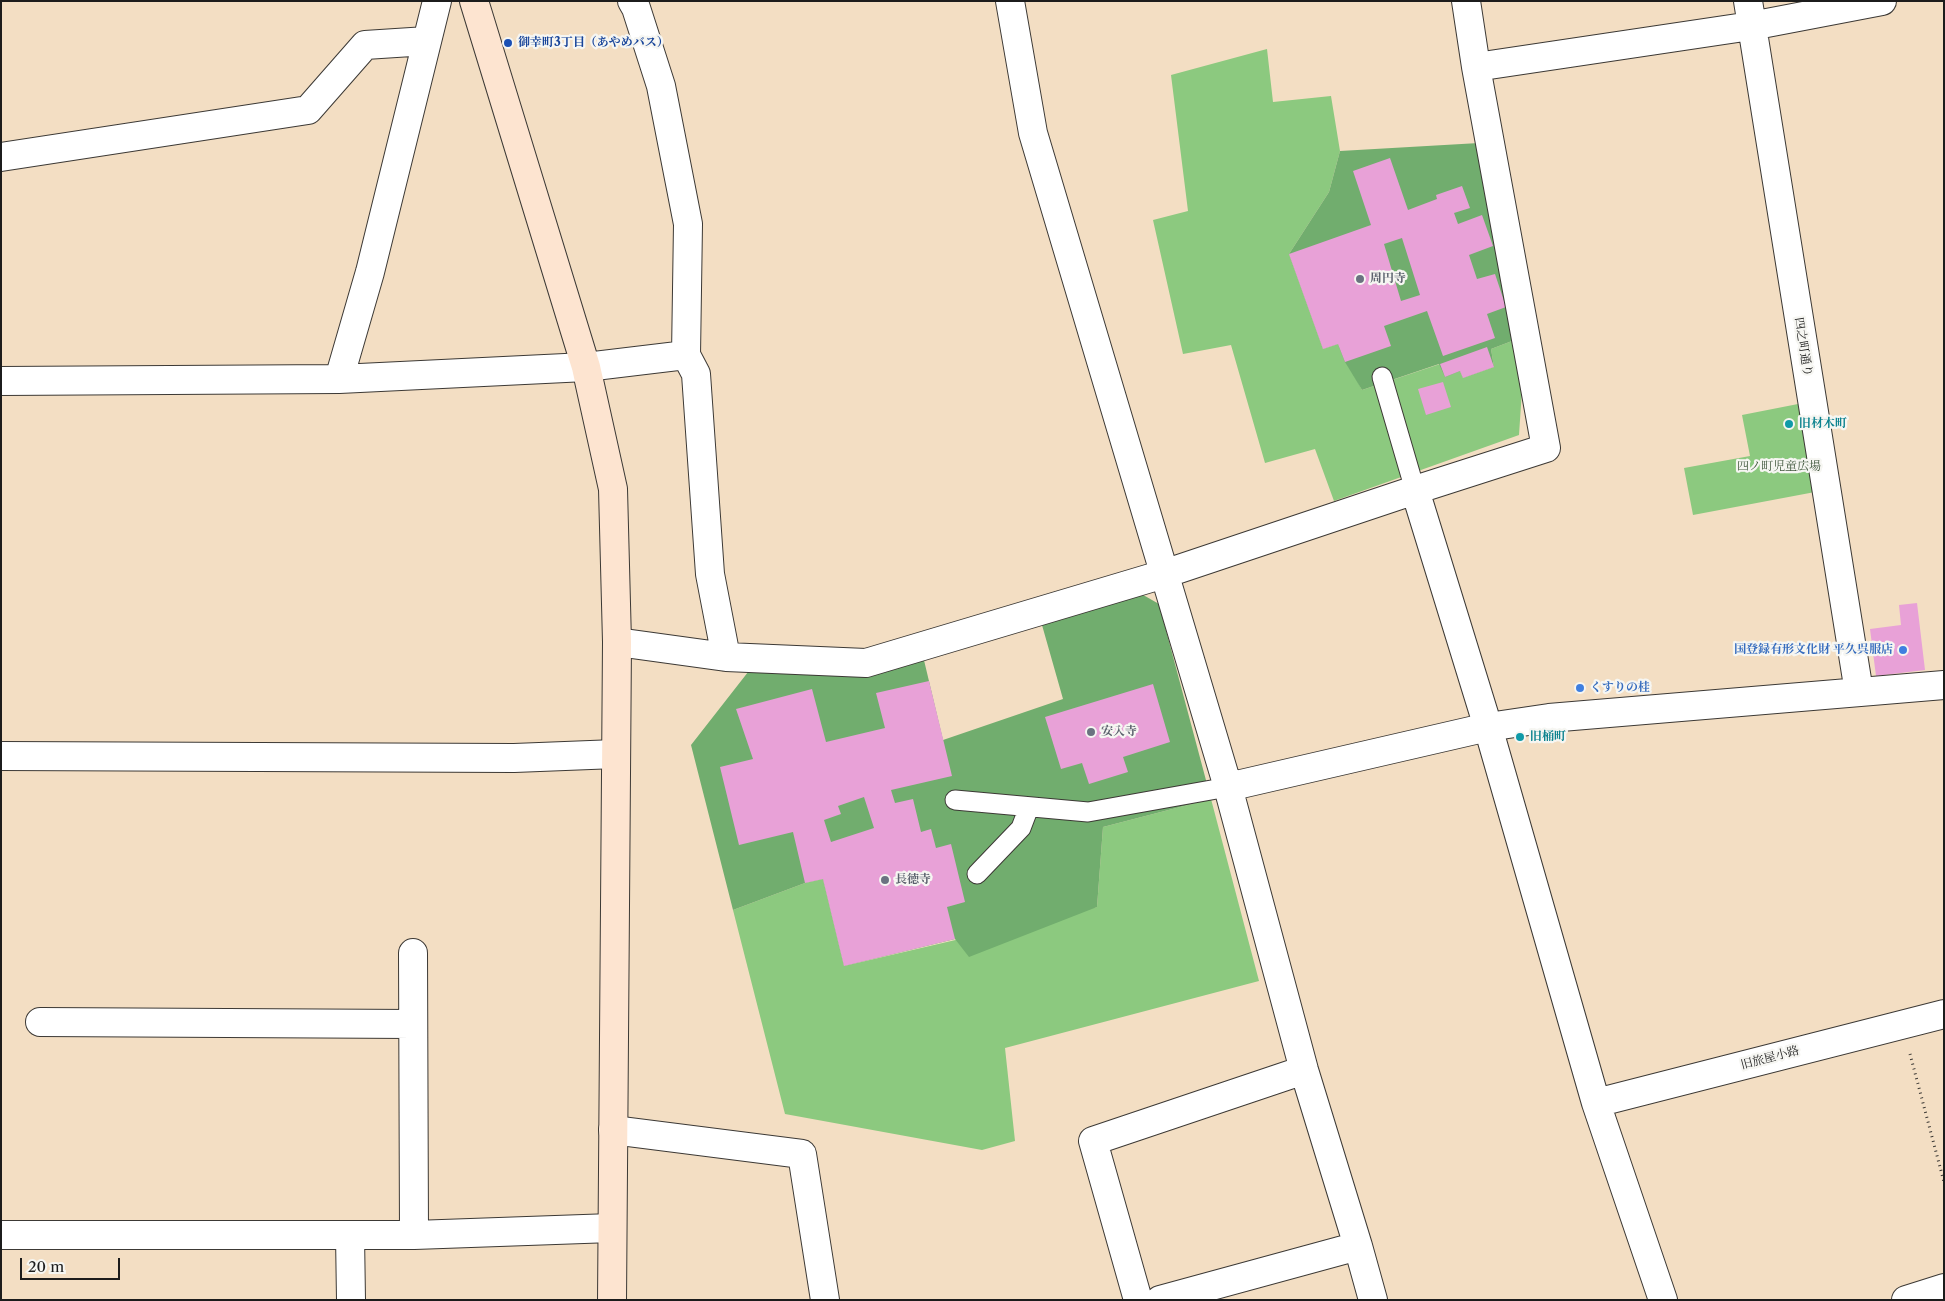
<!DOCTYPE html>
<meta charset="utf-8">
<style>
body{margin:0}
#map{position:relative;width:1945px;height:1301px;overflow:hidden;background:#f3dec3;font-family:"Libre Caslon Text",serif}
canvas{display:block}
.frame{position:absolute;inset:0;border:2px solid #1c1c1c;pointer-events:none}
.scale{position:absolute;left:20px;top:1258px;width:100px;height:22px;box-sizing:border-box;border:2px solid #1c1c1c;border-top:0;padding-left:6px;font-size:15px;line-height:18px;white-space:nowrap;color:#1c1c1c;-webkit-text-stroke:4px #f6f6f2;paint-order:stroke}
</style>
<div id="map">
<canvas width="1945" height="1301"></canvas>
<div class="frame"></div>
<div class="scale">20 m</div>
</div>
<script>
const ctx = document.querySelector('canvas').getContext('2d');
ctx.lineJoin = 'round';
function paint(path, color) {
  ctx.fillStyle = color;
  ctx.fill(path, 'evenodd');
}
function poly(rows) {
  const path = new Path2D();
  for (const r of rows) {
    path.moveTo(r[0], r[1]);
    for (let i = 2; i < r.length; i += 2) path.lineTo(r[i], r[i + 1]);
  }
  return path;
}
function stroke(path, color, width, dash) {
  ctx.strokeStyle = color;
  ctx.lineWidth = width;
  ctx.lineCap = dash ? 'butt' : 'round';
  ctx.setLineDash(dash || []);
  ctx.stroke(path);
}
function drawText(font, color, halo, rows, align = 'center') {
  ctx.font = font + ' "Libre Caslon Text","Noto Serif JP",serif';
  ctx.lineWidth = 4.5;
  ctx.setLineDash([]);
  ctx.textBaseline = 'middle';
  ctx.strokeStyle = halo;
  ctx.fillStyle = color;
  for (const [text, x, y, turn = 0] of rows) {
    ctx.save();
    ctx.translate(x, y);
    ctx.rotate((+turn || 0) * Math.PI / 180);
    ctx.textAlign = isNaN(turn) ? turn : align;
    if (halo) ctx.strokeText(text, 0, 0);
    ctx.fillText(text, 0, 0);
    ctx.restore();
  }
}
paint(poly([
 [1267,49,1273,102,1331,96,1340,151,1329,192,1289,254,1323,349,1338,344,1362,390,1440,364,1460,371,1463,378,1494,367,1491,349,1512,341,1522,390,1519,435,1334,501,1315,449,1265,463,1231,345,1183,354,1153,220,1188,211,1171,75],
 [1798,404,1815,492,1693,515,1684,468,1750,456,1742,415],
 [1211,799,1259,981,1005,1048,1015,1141,982,1150,785,1114,733,910,805,883,823,879,844,966,1097,907,1103,827]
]), '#8cc97f');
paint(poly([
 [1479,143,1512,341,1491,349,1494,367,1463,378,1460,371,1445,377,1439,364,1362,390,1345,362,1338,344,1323,349,1289,254,1329,192,1340,151],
 [1138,592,1159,604,1211,799,1103,827,1097,907,969,957,955,939,844,966,823,879,805,883,733,910,691,745,759,658,923,656,943,740,1063,699,1040,618]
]), '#71ad6e');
paint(poly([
 [1390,158,1408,210,1437,199,1436,195,1462,186,1470,208,1454,213,1458,224,1482,215,1493,246,1469,255,1477,279,1495,274,1506,307,1487,314,1495,338,1443,356,1427,311,1384,326,1391,346,1345,362,1338,344,1323,349,1289,254,1371,225,1353,171],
 [1402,238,1420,295,1401,301,1384,244],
 [1487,347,1494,367,1463,378,1460,371,1445,377,1440,364],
 [1443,382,1451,407,1426,415,1418,389],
 [1917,603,1925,670,1876,676,1870,629,1901,625,1899,605],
 [929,681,952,776,891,790,895,803,913,799,921,832,931,829,936,848,951,844,965,902,947,907,955,939,844,966,823,879,805,883,793,832,739,845,720,767,753,759,736,709,812,689,826,742,885,728,876,693],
 [864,797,874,828,831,842,824,820,841,814,838,806],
 [1153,684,1170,742,1123,757,1128,772,1089,784,1082,763,1061,769,1045,717]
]), '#e8a1d7');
const lane = poly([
 [1382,377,1415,490],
 [955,800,1088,812,1228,787],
 [977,874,1021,828,1029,807]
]);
const street = poly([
 [1010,1,1033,133,1228,787,1304,1070,1358,1246,1373,1300],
 [1748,1,1859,692],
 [1476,67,1751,26,1882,1],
 [1,157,308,110,365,45,427,41],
 [686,355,696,374,710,574,726,657],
 [339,379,370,272,437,1],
 [1,381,339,379,586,367,686,355,688,224,661,86,636,8,632,1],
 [1415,490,1488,727,1596,1103,1663,1300],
 [617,642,726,657,866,663,1164,574,1415,490,1546,448,1476,67,1466,1],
 [1,756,514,758,616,754],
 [1228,787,1488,727,1549,718,1944,685],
 [413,953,414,1235],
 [40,1022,413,1024],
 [1596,1103,1944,1014],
 [613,1130,802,1154,825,1300],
 [1,1235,414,1235,612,1228],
 [350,1235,351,1300],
 [1138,1300,1093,1141,1304,1070],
 [1160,1300,1358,1246],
 [1906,1300,1944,1288]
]);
const secondary = poly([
 [474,1,586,367,613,489,617,642,612,1300]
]);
stroke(lane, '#3c3935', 21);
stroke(street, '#3c3935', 30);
stroke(secondary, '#3c3935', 30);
stroke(poly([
 [1910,1054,1944,1182]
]), '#3c3935', 3, [1, 4]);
stroke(lane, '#fff', 19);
stroke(street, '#fff', 28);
stroke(secondary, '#fde4d0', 28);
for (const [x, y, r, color] of [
 [508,43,5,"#1a4fb4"],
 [1360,279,5,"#6b7280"],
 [1789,424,5,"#0f9aa8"],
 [1903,650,5,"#3f7fe0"],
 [1580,688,5,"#3f7fe0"],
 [1091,732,5,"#6b7280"],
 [1520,737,5,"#0f9aa8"],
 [885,880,5,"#6b7280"]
]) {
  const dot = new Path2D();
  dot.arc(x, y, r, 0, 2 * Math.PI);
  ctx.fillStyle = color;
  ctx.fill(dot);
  stroke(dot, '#f6f6f2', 2);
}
drawText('bold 12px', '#164399', '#f6f6f2', [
 ["御幸町3丁目（あやめバス）",518,43]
], 'left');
drawText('bold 12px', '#5b616d', '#f6f6f2', [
 ["周円寺",1370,279],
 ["安入寺",1101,732],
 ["長徳寺",895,880]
], 'left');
drawText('12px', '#1c1c1c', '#f6f6f2', [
 ["四之町通り",1803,347,81],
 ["旧旅屋小路",1770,1058,-15]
]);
drawText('bold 12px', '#0d838f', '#f6f6f2', [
 ["旧材木町",1799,424],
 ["旧桶町",1530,737]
], 'left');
drawText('12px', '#43593f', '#f6f6f2', [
 ["四ノ町児童広場",1779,467]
]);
drawText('bold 12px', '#366cbe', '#f6f6f2', [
 ["国登録有形文化財 平久呉服店",1893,650],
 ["くすりの桂",1590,688,"left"]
], 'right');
</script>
